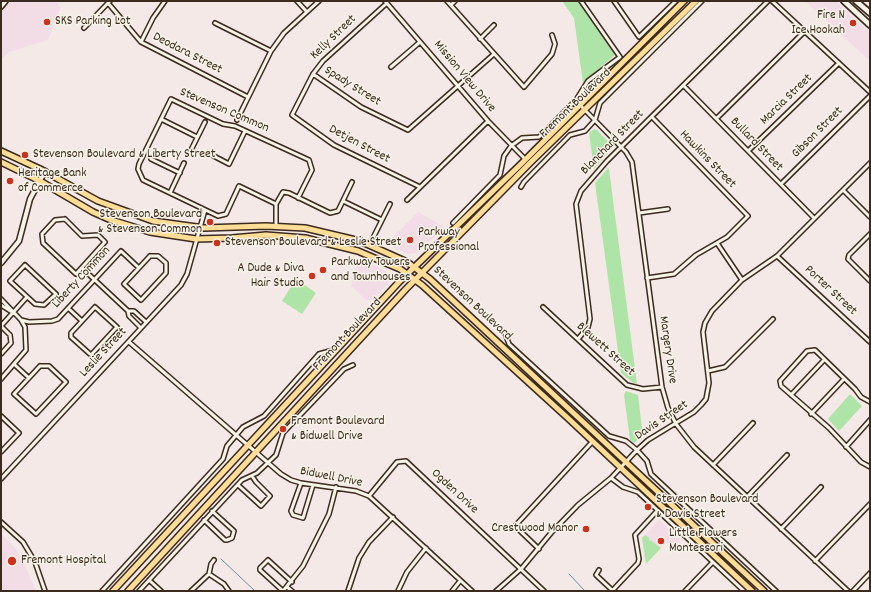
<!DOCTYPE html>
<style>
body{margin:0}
#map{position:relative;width:871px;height:592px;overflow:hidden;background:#f5e9e7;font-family:Dekko,sans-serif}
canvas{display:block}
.frame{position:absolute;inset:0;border:2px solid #3b2a1e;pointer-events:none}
</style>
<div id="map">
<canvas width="871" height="592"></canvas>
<div class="frame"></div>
</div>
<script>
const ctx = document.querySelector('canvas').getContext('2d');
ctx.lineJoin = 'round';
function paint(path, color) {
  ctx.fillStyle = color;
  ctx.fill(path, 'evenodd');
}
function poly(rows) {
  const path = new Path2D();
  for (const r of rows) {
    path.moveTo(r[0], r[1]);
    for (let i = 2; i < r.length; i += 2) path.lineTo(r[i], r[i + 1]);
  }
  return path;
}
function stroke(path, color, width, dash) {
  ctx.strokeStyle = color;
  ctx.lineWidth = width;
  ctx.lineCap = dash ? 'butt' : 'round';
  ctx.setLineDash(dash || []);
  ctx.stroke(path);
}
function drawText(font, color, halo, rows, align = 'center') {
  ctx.font = font + ' Dekko,sans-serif';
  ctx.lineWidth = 3;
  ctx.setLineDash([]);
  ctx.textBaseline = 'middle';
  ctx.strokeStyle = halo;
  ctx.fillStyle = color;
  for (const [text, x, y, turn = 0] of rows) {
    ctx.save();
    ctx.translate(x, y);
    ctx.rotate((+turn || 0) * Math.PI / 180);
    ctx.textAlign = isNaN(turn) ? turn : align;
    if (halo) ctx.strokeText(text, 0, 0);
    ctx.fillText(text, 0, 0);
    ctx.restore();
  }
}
paint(poly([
 [11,1,52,1,59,4,58,6,61,7,48,40,9,52,1,60,1,13],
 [805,1,836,1,870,33,870,61],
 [418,212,445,227,417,253,407,254,386,244],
 [362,260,386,271,390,276,389,283,374,300,366,300,351,286,358,261],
 [659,520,681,540,673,549,666,542,646,564,642,538],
 [1,534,13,545,22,559,36,591,1,591]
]), '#f2dce6');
paint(poly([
 [562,1,578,1,615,55,583,83,574,18],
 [594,129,597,130,613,147,594,169,589,133],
 [608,168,609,169,637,384,632,382,621,373,595,183],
 [296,279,316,293,302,314,282,301],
 [626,391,638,395,643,436,634,443,630,440,624,395],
 [850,394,862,406,839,431,828,419],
 [645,535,649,538,649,541,650,540,661,548,646,564,642,538]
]), '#aee4a7');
stroke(poly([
 [221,559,255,591],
 [569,574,585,591]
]), '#6c8e9b', 1);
const minor = poly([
 [297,1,307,12],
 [385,1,488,121,525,159],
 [447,1,524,87,552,54,555,44,552,35],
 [614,1,639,37,676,1],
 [772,1,870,92],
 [108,3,141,42,248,97],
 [387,3,323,61,313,74,292,115,334,145,420,187],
 [451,5,455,1],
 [215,23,271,51],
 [84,28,110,1],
 [480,39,494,25],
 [141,42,153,18,165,1],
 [391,67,420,42],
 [313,74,361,107,408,130,494,54],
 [684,86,814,218],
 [580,105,626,152,632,162,662,387,668,408,676,424,694,447,848,591],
 [717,118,805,31],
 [161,119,197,137],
 [237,120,271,51,284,33,319,1],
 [192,148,205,122],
 [748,151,839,63],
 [208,153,229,164,245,131],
 [151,159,180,173],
 [781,184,870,96],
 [521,187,524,182,570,135,585,131,595,120,600,103,702,1],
 [843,190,870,217],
 [170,193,184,163],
 [298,198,312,170,309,160,235,126,223,124,171,99,139,164,138,169,143,180,218,216,226,214,239,186,276,204,283,192,289,193,330,213,338,211,352,182],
 [407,200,488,121],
 [343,201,382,220],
 [639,213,668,209],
 [65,219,82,236,98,235,105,242,76,274,43,243,42,234,55,220,65,219],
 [453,223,500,175,504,156,511,146,522,138,539,137,576,100,588,81,620,57,581,1],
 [276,226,276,204],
 [870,234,849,255,848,259,870,281],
 [717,243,742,280],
 [370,244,390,204],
 [150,256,158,256,166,263,166,273,141,300,124,284,150,256],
 [777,256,870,342],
 [25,265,56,294,44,305,35,304,10,281,25,265],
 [82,268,128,311,134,311,146,322],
 [647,278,674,274,696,255,727,237,748,216,652,117],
 [1,299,21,320,29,322,52,321,58,319,121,251,139,268],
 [1,305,12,312],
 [95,307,117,327,91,355,71,337,71,333,95,307],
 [543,307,627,385,643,389,662,387],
 [68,308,82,321],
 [128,311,129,316,141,328],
 [1,326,27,297],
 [1,326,10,335,11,343,1,354],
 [505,333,509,344,609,436,626,441,637,450,647,461,651,474,776,591],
 [578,339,588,327,590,319,576,204,581,191,607,161,768,1],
 [129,342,281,474,291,480,301,483,356,491,369,496,472,591],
 [15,365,29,378],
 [40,366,49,366,66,382,36,414,14,394,40,366],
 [708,371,725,367,773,319],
 [1,379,26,350,25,327,21,320],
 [791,395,824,360],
 [870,402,861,397,855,389,815,350,807,351,780,381,781,386,829,428,861,462,870,467],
 [811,414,844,379],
 [1,416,19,433,1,452],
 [846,447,870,420],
 [713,465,753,423],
 [611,478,623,487,638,492,744,591],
 [1,479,181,285,187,274,205,210],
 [301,483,291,511,293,515,303,518,313,485],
 [238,485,261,506,270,496,256,482,252,476],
 [369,496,397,462,406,461,544,591],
 [747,497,787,455],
 [204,520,225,540,227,540,232,538,234,531,212,511],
 [1,522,23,542,35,562,45,591],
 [781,529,821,487],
 [539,549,515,526,593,441],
 [815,561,870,504],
 [599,570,596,575,612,590],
 [209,574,224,584,229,591],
 [149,580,161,591],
 [287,587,292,591],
 [102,591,223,459,227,446,243,427,264,416,319,354,337,349],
 [139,591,242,480,257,473,276,455,283,433,344,369,353,365],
 [191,591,209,574,211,564,214,560],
 [283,591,303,566,329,514,336,487],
 [283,591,260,570,260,568,268,560,292,582],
 [348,591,359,558,369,542,393,517],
 [398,591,407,572,426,548],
 [452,591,460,581],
 [496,591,522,568,551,533,578,505,611,478,637,450,648,440,694,412,701,405,706,399,709,383,703,332,705,323,712,311,742,280,777,256,870,163],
 [612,591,638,563,639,559,635,535,657,511],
 [685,591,713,562],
 [853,591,870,573]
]);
const tertiary = poly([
 [1,263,19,241,30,199,45,171]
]);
const secondary = poly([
 [844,1,870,25],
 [856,1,870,13],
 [1,6,5,1]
]);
const primary = poly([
 [1,151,42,170,98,201,153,221,204,228,266,226,305,228,360,241,407,262,430,279,764,591],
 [1,162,40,181,93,212,111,220,150,232,196,239,232,238,266,235,305,238,358,251,400,269,422,285,570,420,752,591],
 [113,591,400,281,520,165,684,1],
 [128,591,406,289,530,163,696,1]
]);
stroke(minor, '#3b2a1e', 6);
stroke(tertiary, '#3b2a1e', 7);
stroke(secondary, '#3b2a1e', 8);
stroke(primary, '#3b2a1e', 8);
stroke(minor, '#f7f3e8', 3);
stroke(tertiary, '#f7f3e8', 4);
stroke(secondary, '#f7f3e8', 4.5);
stroke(primary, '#ffdd96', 5);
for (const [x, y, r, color] of [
 [47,22,4,"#c8321e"],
 [853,23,4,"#c8321e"],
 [25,155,4,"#c8321e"],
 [10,181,4,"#c8321e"],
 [210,222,4,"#c8321e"],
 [410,240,4,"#c8321e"],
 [217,243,4,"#c8321e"],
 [323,270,4,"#c8321e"],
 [312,276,4,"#c8321e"],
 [283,429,4,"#c8321e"],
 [648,507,4,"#c8321e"],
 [586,529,4,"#c8321e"],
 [661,541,4,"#c8321e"],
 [12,561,5,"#c8321e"]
]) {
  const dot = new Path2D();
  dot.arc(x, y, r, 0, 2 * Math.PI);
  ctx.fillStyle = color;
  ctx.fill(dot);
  stroke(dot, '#f7f3e8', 1.5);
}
drawText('13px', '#3b2a1e', '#f7f3e8', [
 ["Fire N",845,16,"right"],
 ["Ice Hookah",845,31,"right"],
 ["SKS Parking Lot",55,22],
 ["Stevenson Boulevard & Liberty Street",33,155],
 ["Heritage Bank",18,174],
 ["of Commerce",18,189],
 ["Stevenson Boulevard",202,215,"right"],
 ["& Stevenson Common",202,230,"right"],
 ["Parkway",418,233],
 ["Professional",418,248],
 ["Stevenson Boulevard & Leslie Street",225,243],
 ["Parkway Towers",331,263],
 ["and Townhouses",331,278],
 ["A Dude & Diva",304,269,"right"],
 ["Hair Studio",304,284,"right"],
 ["Fremont Boulevard",291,422],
 ["& Bidwell Drive",291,437],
 ["Stevenson Boulevard",656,500],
 ["& Davis Street",656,515],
 ["Crestwood Manor",578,529,"right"],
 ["Little Flowers",669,534],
 ["Montessori",669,549],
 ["Fremont Hospital",21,561]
], 'left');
drawText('13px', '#3b2a1e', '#f7f3e8', [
 ["Kelly Street",334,38,-44],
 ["Deodara Street",187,54,27],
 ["Mission View Drive",464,77,50],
 ["Spady Street",352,87,32],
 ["Marcia Street",787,100,-44],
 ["Fremont Boulevard",576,104,-44],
 ["Stevenson Common",224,111,23],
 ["Gibson Street",818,133,-45],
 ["Blanchard Street",613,143,-46],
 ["Detjen Street",359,145,28],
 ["Bullard Street",756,145,46],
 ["Hawkins Street",707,160,46],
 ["Liberty Common",82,278,-47],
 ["Porter Street",830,291,43],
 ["Stevenson Boulevard",472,304,43],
 ["Fremont Boulevard",348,335,-47],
 ["Blewett Street",605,350,42],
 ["Margery Drive",667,350,82],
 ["Leslie Street",104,353,-47],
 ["Davis Street",662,421,-34],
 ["Bidwell Drive",331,478,11],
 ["Ogden Drive",454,492,43]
]);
</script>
